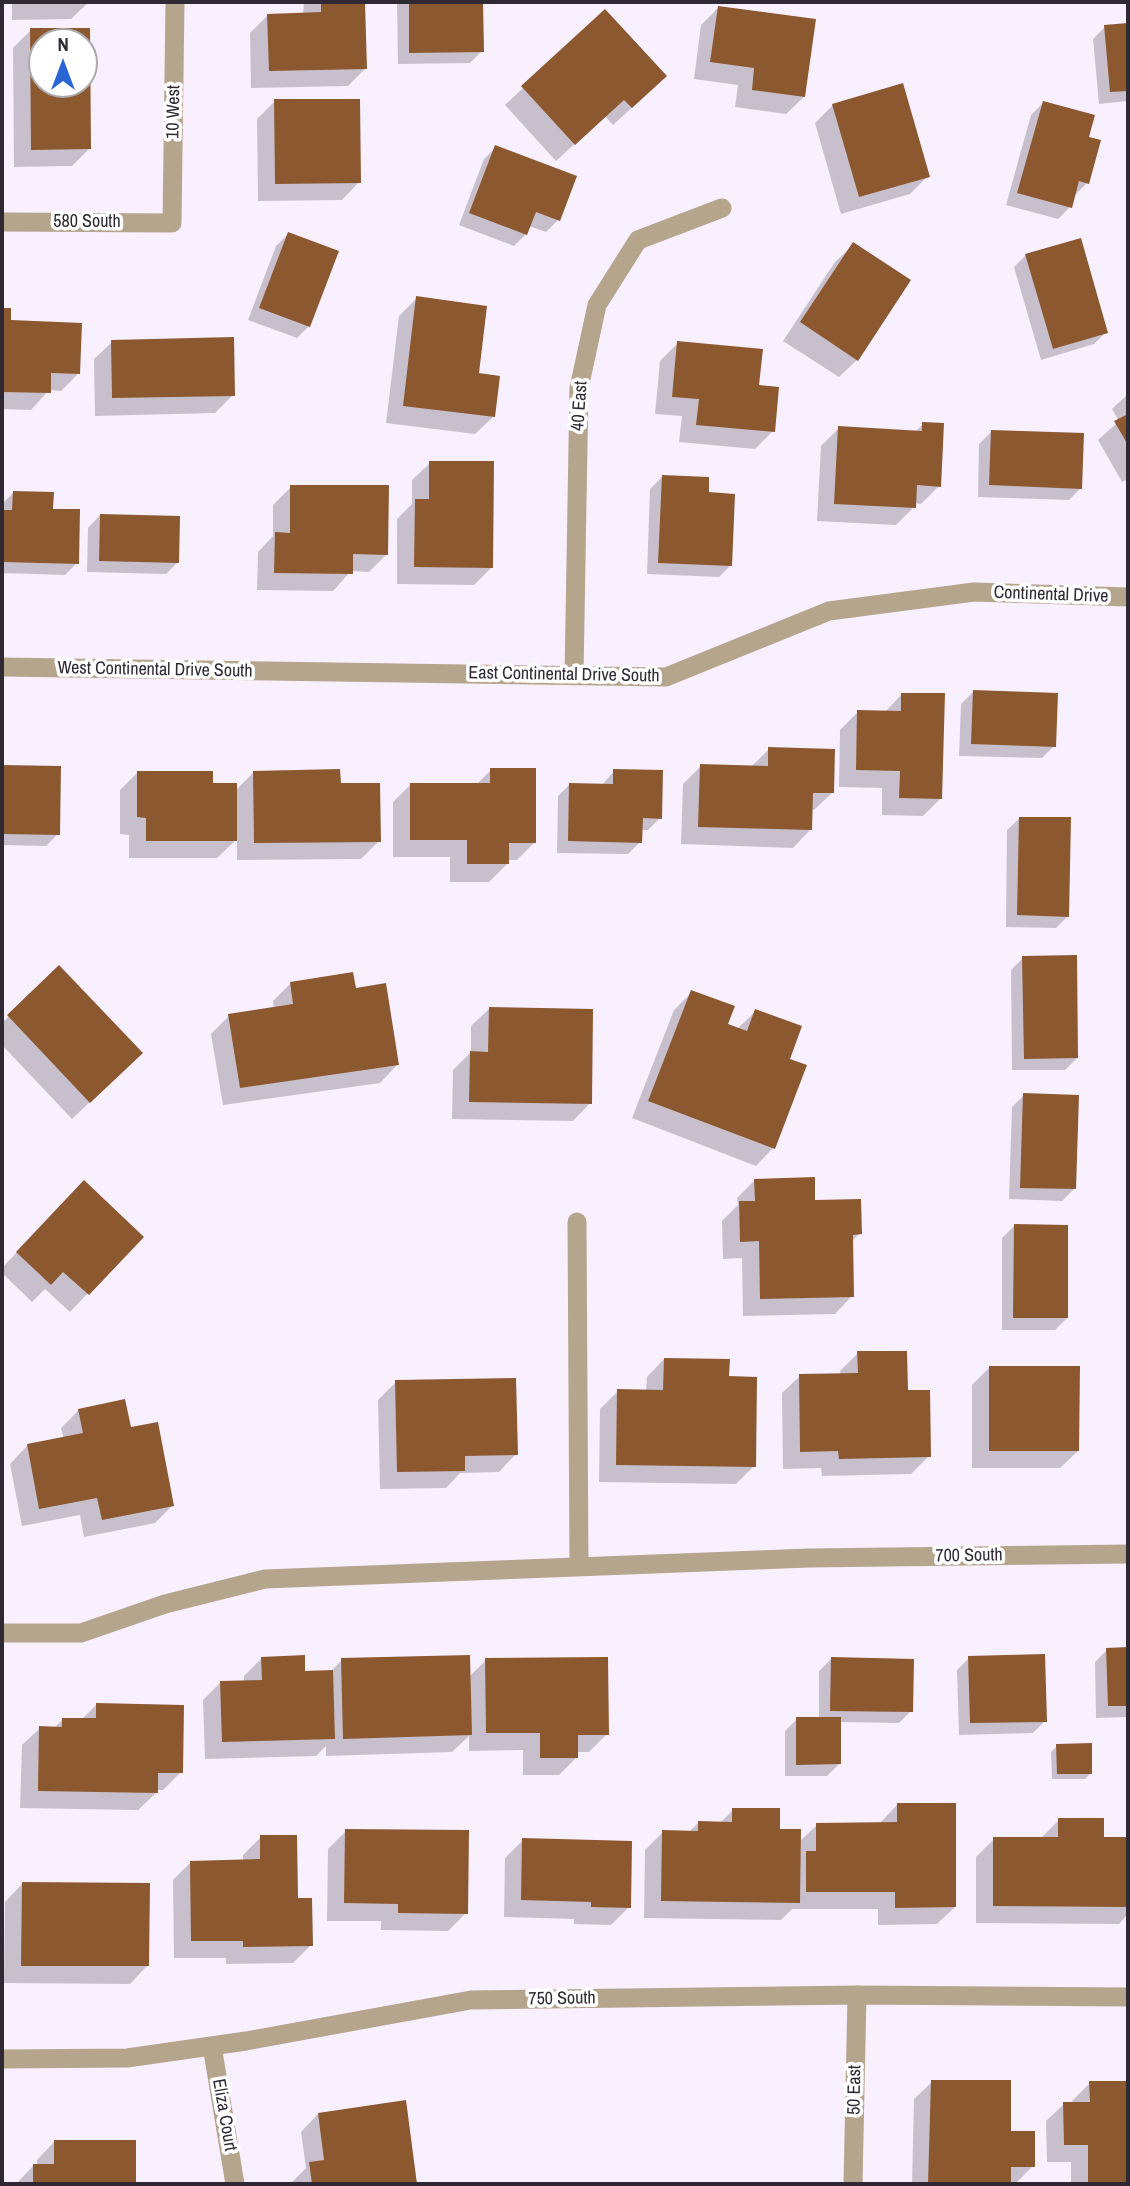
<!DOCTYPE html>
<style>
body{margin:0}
#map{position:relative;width:1130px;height:2186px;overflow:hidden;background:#f9f0ff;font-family:"Archivo Narrow",sans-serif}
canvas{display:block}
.frame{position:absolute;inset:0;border:4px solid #2e2932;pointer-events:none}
.north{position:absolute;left:28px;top:28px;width:70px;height:70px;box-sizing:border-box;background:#fff;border:2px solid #aba9ad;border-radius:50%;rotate:0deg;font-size:19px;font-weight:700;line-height:28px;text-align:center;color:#2e2932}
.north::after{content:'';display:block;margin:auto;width:24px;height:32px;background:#2966d3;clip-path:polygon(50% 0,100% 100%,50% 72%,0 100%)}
</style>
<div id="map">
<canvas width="1130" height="2186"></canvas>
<div class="frame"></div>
<div class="north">N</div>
</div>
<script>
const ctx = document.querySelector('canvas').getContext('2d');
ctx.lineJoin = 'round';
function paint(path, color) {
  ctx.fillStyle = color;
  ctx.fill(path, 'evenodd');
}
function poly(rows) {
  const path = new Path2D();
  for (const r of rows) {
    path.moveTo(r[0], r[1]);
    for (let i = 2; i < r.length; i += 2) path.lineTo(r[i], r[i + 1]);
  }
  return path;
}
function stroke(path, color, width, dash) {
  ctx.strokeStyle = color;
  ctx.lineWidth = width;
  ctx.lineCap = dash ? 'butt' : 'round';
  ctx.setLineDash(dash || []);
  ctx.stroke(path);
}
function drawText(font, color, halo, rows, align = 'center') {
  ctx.font = font + ' "Archivo Narrow",sans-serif';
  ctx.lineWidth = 7;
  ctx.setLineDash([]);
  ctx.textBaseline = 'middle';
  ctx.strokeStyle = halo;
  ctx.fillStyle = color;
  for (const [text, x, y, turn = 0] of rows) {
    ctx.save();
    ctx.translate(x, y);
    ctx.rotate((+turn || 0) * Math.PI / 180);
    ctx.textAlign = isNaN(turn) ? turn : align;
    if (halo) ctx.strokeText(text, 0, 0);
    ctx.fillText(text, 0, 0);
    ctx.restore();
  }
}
paint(poly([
 [12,2,89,2,71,19,12,20],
 [304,2,364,2,366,68,348,86,251,88,250,33,268,15,303,15],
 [397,2,481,2,482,51,470,63,398,64],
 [719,7,804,97,786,114,735,107,738,85,694,79,701,25],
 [605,12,647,94,613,125,605,116,556,161,505,105],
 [1128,25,1128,101,1099,104,1093,39,1105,27],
 [88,29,90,148,72,166,14,167,13,48,31,30],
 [42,42,84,42,84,84,42,84],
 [275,101,359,182,342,200,258,201,257,119],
 [1043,103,1087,138,1099,141,1087,183,1075,195,1070,207,1058,219,1006,205,1031,115],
 [833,105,928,176,910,194,841,214,815,123],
 [496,147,558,220,546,232,529,226,526,234,514,246,459,225,484,159],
 [288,234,309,326,297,338,248,320,276,246],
 [853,245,857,360,839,377,783,341,835,262],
 [1026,255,1106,332,1094,344,1041,360,1014,267],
 [417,298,477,375,493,417,475,434,386,423,399,316],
 [2,309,9,310,9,322,79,373,61,391,49,390,31,410,2,409],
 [112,342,233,395,215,413,95,416,94,359],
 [678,343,773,431,755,449,679,442,682,416,655,414,660,361],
 [1128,394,1128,479,1122,482,1098,440,1119,421,1112,409],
 [923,424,939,486,921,504,914,503,914,507,896,525,817,521,821,446,839,428,915,432],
 [991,432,1081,488,1069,500,978,497,979,444],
 [430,463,492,567,474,585,397,584,397,519,412,504,412,480],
 [662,477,707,494,731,565,719,577,647,574,650,489],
 [291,487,387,554,369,572,351,571,333,591,257,590,258,552,273,536,273,505],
 [13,493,51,510,77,563,65,575,2,573,2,504],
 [100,515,178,562,166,574,87,572,88,528],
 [973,692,1054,746,1042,758,959,756,961,704],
 [902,694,941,798,923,816,882,815,882,788,839,787,840,730,858,712,884,713],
 [769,749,832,793,814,810,811,810,810,830,793,848,681,844,683,784,701,766,751,767],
 [2,767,59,768,58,834,46,846,2,845],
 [491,770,535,842,517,860,507,860,507,864,489,882,450,882,450,857,393,857,393,802,411,784,477,784],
 [614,771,660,818,648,830,641,830,640,842,628,854,557,853,558,796,570,784,602,785],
 [138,772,211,784,235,791,254,772,339,785,379,841,361,859,237,860,237,839,217,858,129,858,129,835,120,834,120,790],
 [1020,818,1068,916,1056,928,1006,927,1007,830],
 [1023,958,1077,1058,1065,1070,1012,1070,1011,970],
 [59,968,123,1070,72,1119,2,1045,2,1023],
 [291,983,354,990,397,1065,380,1083,223,1105,211,1034,229,1016,274,1009,273,1001],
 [692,992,725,1025,737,1029,756,1011,787,1060,773,1148,756,1166,632,1118,674,1010],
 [489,1009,590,1103,573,1121,452,1119,453,1070,471,1052,471,1026],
 [1024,1095,1074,1189,1062,1201,1009,1199,1012,1107],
 [755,1180,813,1202,860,1233,851,1242,852,1296,835,1314,743,1316,742,1258,723,1259,722,1221,738,1205,737,1198],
 [66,1200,141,1237,70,1312,45,1289,32,1302,2,1273,2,1268],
 [1014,1226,1067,1318,1055,1330,1002,1330,1002,1238],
 [858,1353,906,1392,929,1456,911,1474,822,1476,821,1468,783,1469,782,1393,800,1376,841,1375,840,1371],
 [664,1359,727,1378,754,1466,736,1484,599,1482,600,1409,618,1391,646,1391,647,1377],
 [990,1367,1078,1451,1060,1468,972,1468,972,1385],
 [396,1382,516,1454,499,1472,460,1473,446,1488,380,1489,378,1400],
 [79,1410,129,1430,173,1505,155,1523,84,1537,80,1515,22,1526,10,1464,27,1446,64,1439,61,1428],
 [1128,1649,1128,1717,1096,1718,1095,1662,1107,1650],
 [262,1658,304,1673,330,1672,342,1660,469,1677,486,1660,607,1734,589,1752,577,1752,577,1757,559,1775,523,1775,523,1750,469,1751,469,1736,452,1752,326,1756,326,1746,316,1756,205,1759,203,1700,221,1682,244,1682,244,1676],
 [969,1658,1045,1721,1033,1733,959,1735,957,1670],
 [831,1659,911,1711,899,1723,839,1722,839,1764,827,1776,785,1776,785,1731,797,1719,819,1719,819,1671],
 [97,1704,181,1772,163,1790,156,1790,156,1793,138,1810,20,1808,22,1745,40,1728,54,1728,63,1719,82,1719],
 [1057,1746,1091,1773,1085,1779,1052,1779,1051,1752],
 [897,1805,955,1907,937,1924,878,1925,878,1909,792,1909,781,1920,644,1918,645,1850,663,1832,688,1833,698,1823,720,1823,733,1810,799,1842,817,1825,880,1823],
 [1059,1820,1103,1839,1128,1839,1128,1914,1119,1924,976,1923,976,1857,994,1839,1041,1838],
 [346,1831,466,1913,448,1931,381,1930,381,1921,327,1921,328,1849],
 [261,1837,296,1900,311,1945,293,1963,226,1964,226,1958,174,1958,173,1880,191,1862,243,1861,243,1855],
 [523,1840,629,1907,611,1925,574,1924,574,1919,504,1917,505,1858],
 [22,1884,147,1966,130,1984,4,1983,5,1902],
 [932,2082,1009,2133,1033,2166,1015,2184,912,2184,914,2099],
 [1128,2082,1128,2184,1071,2184,1071,2162,1047,2162,1046,2121,1064,2104,1073,2104,1072,2101,1090,2083],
 [318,2114,416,2183,293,2184,292,2182,306,2168,301,2132],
 [134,2141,134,2184,16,2184,33,2166,37,2166,37,2160,54,2142]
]), '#0003');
paint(poly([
 [321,2,365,2,367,69,269,71,267,14,321,12],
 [409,2,483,2,484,52,409,53],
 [718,6,816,19,805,97,752,90,754,68,710,62],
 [605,9,667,76,632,108,624,100,575,145,521,86],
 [1128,23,1128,91,1110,92,1104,25],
 [30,28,90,28,91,149,31,150],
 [42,42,84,42,84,84,42,84],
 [903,83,930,177,859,197,832,104],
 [274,99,360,99,361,183,275,184],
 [1043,101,1095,115,1089,137,1101,140,1089,184,1079,181,1072,208,1017,193],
 [495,145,577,176,560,221,536,212,527,235,469,213],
 [288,232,339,251,310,327,259,308],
 [1081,238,1108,333,1053,349,1025,254],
 [853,242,911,280,858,361,800,322],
 [416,296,487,306,479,373,500,376,495,417,403,406],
 [2,308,11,308,11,320,82,323,80,374,51,373,51,393,2,392],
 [234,337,235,396,112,398,111,340],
 [677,341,763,349,759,385,779,387,775,432,696,425,699,399,672,397],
 [1128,414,1128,445,1114,421],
 [922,422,944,423,941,487,917,485,916,508,834,504,838,426,922,431],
 [991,430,1084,433,1082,489,989,485],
 [429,461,494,461,493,568,414,567,415,499,429,499],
 [662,475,709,477,709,492,735,494,732,566,658,563],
 [290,485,389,485,388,555,353,554,353,574,274,573,275,532,290,533],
 [13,491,54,492,53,509,80,509,79,564,2,562,2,510,12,510],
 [100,514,180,516,179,563,99,561],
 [973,690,1058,693,1056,747,971,744],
 [901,693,945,693,942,799,899,798,900,771,856,770,857,710,901,711],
 [768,747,835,749,834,793,813,793,812,830,698,827,700,764,768,766],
 [2,765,61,766,60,835,2,834],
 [490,768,536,768,536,843,509,843,509,864,467,864,467,840,410,840,410,783,490,783],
 [340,769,341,783,380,783,381,842,254,843,253,771],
 [613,769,663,770,662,819,643,818,642,843,568,841,569,783,613,784],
 [137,771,213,771,213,783,237,783,237,841,146,841,146,818,137,817],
 [1019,817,1071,817,1069,917,1017,915],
 [1077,955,1078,1058,1024,1059,1022,956],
 [59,965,143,1053,90,1103,7,1015],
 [353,972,356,988,386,983,399,1065,240,1088,228,1014,293,1004,290,982],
 [691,990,735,1006,728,1024,747,1031,755,1009,802,1026,790,1059,807,1065,775,1149,648,1101],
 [489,1007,593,1009,592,1104,469,1102,470,1051,488,1052],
 [1023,1093,1079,1095,1076,1189,1020,1188],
 [815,1177,815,1200,861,1199,862,1234,853,1235,854,1297,760,1299,759,1241,740,1242,739,1201,755,1201,754,1179],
 [84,1180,144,1237,89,1295,63,1272,51,1285,16,1252],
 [1014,1224,1068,1225,1068,1318,1013,1318],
 [857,1351,907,1351,908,1390,930,1390,931,1457,839,1459,838,1451,800,1452,799,1374,858,1373],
 [664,1358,730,1359,729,1376,757,1377,756,1467,616,1465,617,1389,663,1390],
 [989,1366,1080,1366,1079,1451,989,1451],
 [516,1378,518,1455,465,1456,465,1471,397,1472,395,1380],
 [125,1399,131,1427,158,1422,174,1506,102,1520,97,1498,39,1509,27,1444,83,1433,78,1409],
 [1128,1647,1128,1706,1108,1706,1106,1648],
 [1045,1654,1047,1722,970,1723,968,1656],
 [305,1655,305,1671,333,1670,335,1739,222,1742,220,1681,262,1680,261,1657],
 [470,1655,472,1735,343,1739,341,1658],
 [608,1657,609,1735,578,1735,578,1758,540,1758,540,1733,486,1733,485,1658],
 [831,1657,914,1659,913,1712,830,1711],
 [96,1703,184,1705,183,1773,158,1773,158,1793,38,1791,39,1726,62,1727,62,1718,96,1718],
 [796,1717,841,1717,841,1764,796,1765],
 [1092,1743,1092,1774,1057,1774,1056,1744],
 [897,1803,956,1803,956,1907,895,1908,895,1892,806,1892,806,1851,816,1851,816,1823,897,1822],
 [732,1808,780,1808,780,1829,801,1829,800,1903,661,1901,662,1830,698,1831,698,1821,732,1822],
 [1058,1818,1104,1818,1104,1837,1128,1837,1128,1907,993,1906,993,1837,1058,1837],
 [345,1829,469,1830,468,1914,398,1913,398,1904,344,1903],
 [260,1835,297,1835,298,1898,312,1898,313,1946,243,1947,243,1941,191,1941,190,1861,260,1859],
 [522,1838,632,1841,631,1908,591,1907,591,1902,521,1900],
 [22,1882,150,1883,149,1966,21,1966],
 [931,2080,1011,2080,1011,2131,1035,2131,1035,2167,1011,2167,1011,2184,928,2184],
 [1089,2081,1128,2081,1128,2184,1088,2184,1088,2145,1064,2145,1063,2102,1090,2102],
 [406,2100,417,2184,312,2184,309,2162,324,2160,318,2113],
 [54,2140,136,2140,136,2184,33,2184,33,2164,54,2164]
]), '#8c5830');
stroke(poly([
 [2,222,172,223,175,2],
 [2,667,666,677,829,611,974,592,1128,597],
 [574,676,579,388,597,305,638,240,722,208],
 [577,1222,579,1567],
 [2,1633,81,1633,165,1604,265,1579,809,1558,1128,1554],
 [212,2046,235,2184],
 [2,2059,127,2058,246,2041,471,2000,857,1995,1128,1997],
 [853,2184,857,1995]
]), '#b5a58c', 19);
drawText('18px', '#2e2932', '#fff', [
 ["10 West",174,112,-89],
 ["580 South",87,222],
 ["40 East",580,406,-86],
 ["Continental Drive",1051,595,2],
 ["West Continental Drive South",155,670,1],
 ["East Continental Drive South",564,675,1],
 ["700 South",969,1556,-1],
 ["750 South",562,1999,-1],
 ["50 East",855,2090,-89],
 ["Eliza Court",224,2115,80]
]);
</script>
